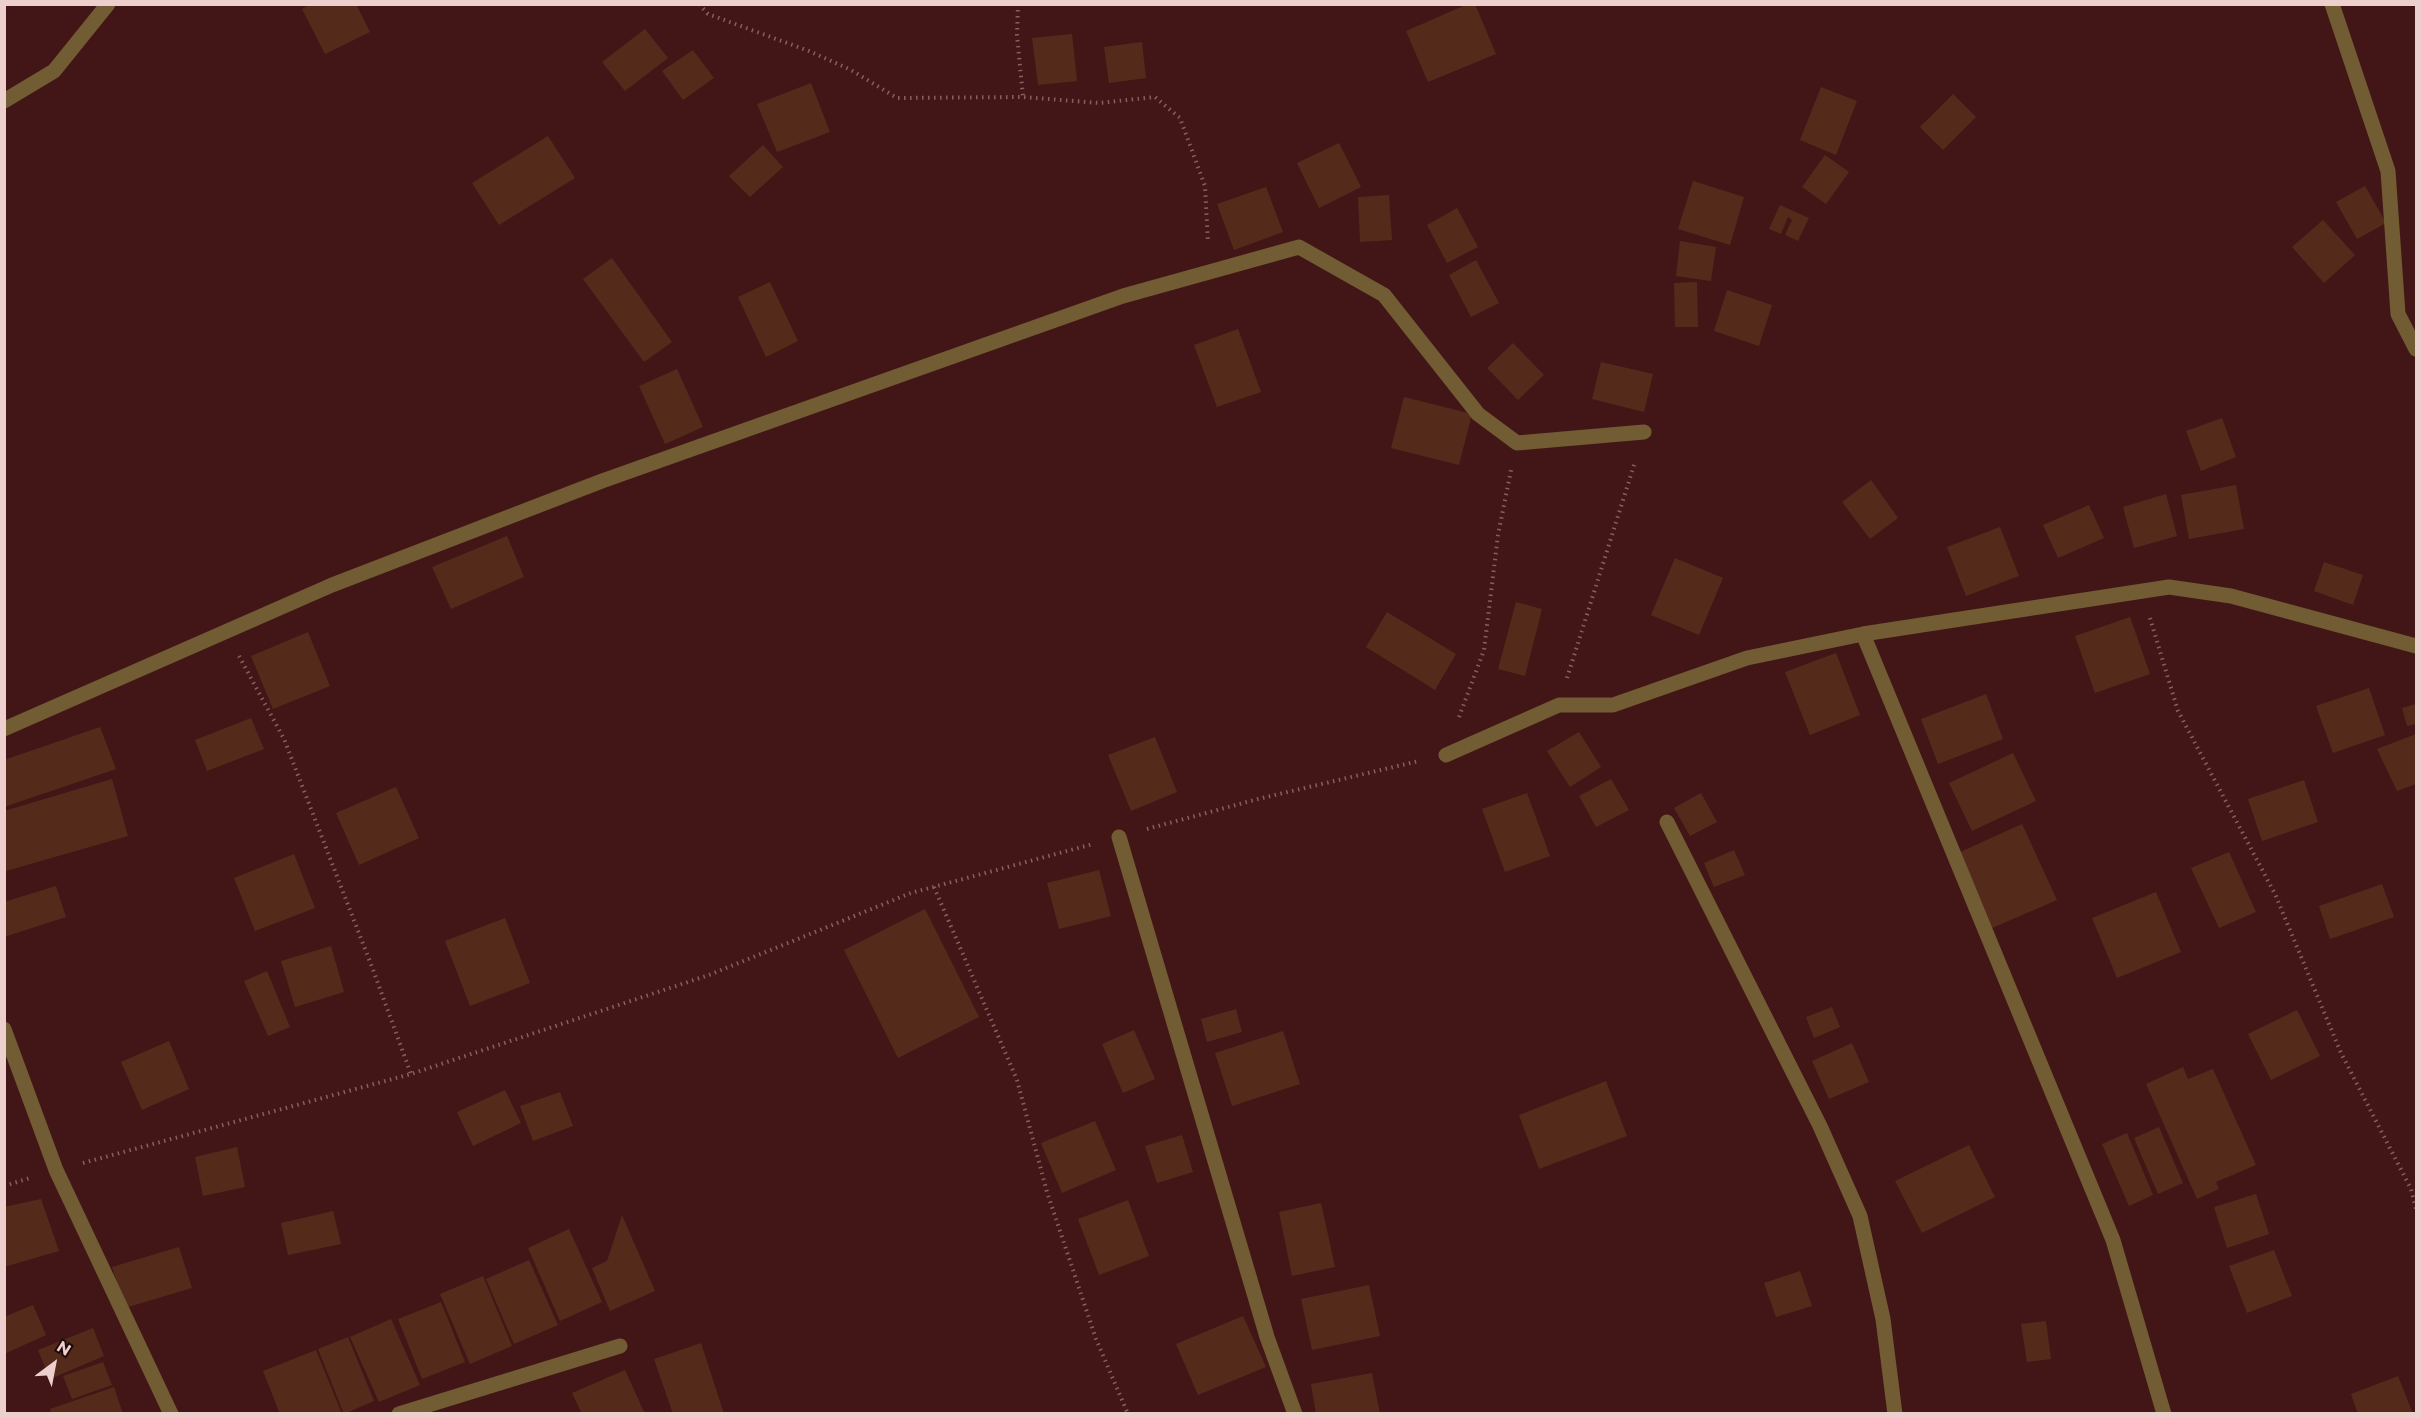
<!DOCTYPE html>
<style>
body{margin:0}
#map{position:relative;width:2421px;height:1418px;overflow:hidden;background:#421617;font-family:Montserrat,sans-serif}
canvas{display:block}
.frame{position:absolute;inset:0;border:6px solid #edcfcd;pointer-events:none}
.north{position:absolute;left:24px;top:1334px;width:60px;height:60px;-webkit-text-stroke:4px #1c0909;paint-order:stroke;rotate:32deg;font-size:16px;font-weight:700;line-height:24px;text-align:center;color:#edcfcd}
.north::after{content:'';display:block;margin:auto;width:21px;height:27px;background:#edcfcd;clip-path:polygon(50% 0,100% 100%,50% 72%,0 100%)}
</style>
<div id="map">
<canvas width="2421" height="1418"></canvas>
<div class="frame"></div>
<div class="north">N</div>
</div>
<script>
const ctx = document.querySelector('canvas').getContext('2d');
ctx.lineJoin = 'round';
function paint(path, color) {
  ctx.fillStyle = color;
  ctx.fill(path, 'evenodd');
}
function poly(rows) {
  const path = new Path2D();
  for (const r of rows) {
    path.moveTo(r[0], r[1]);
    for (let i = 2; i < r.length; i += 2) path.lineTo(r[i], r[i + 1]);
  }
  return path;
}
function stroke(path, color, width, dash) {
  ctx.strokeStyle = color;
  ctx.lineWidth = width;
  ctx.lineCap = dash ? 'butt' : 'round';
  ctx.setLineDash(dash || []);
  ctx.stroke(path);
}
paint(poly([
 [311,4,356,4,370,32,325,54,302,9],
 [1468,4,1475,4,1496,54,1428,82,1406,31],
 [645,29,668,58,625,91,602,62],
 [1072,34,1077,81,1038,85,1032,38],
 [1142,42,1146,78,1109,83,1104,47],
 [693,50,714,78,683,100,662,71],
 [811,83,830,132,777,152,757,104],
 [1821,87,1857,101,1836,155,1800,140],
 [1953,94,1976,117,1943,150,1920,127],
 [548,136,575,178,499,225,472,183],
 [1339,143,1361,187,1319,208,1297,163],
 [763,145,783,167,750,197,729,176],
 [1825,155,1849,172,1826,204,1802,187],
 [1693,181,1744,197,1730,245,1678,229],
 [2365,186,2386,223,2357,239,2336,202],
 [1266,187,1283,232,1234,250,1217,204],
 [1389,195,1392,240,1360,242,1358,197],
 [1780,205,1809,218,1798,241,1785,235,1792,220,1788,217,1781,234,1769,229],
 [1457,208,1478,247,1447,263,1427,225],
 [2323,220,2355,255,2324,283,2292,247],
 [1680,241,1716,247,1711,281,1676,276],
 [612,258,672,342,644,362,583,279],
 [1476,260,1499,303,1471,317,1449,275],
 [770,282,798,341,766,357,738,297],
 [1697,282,1698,327,1675,327,1674,283],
 [1727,290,1772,305,1759,346,1714,331],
 [1238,329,1261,392,1217,407,1194,345],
 [1513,343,1544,375,1518,400,1487,368],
 [1601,362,1653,374,1644,412,1592,399],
 [677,369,703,427,665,444,639,386],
 [1404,397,1472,414,1459,465,1391,448],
 [2222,418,2236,457,2201,471,2186,431],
 [1871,480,1898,518,1870,539,1842,502],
 [2236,485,2244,529,2189,539,2181,495],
 [2166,494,2177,536,2134,548,2123,507],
 [2089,505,2104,538,2058,558,2043,525],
 [2000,527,2019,576,1966,596,1947,547],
 [507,536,524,577,451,609,432,567],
 [1675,558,1723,578,1699,635,1651,615],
 [2324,562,2363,575,2353,605,2314,591],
 [1516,602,1542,609,1525,676,1498,669],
 [1387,612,1456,654,1435,690,1366,647],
 [2130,617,2150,674,2095,693,2075,636],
 [308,632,330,686,273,709,251,656],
 [1836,653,1860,715,1810,735,1785,672],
 [2369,688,2385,735,2333,753,2316,706],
 [1986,694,2003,739,1938,764,1921,719],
 [2416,704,2416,724,2407,726,2402,708],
 [251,718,264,749,207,771,195,740],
 [100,727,116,769,4,807,4,760],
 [1579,732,1601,767,1570,787,1547,751],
 [2416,734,2416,784,2397,791,2377,749],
 [1155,737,1177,792,1131,811,1108,755],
 [2013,753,2036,801,1972,831,1949,783],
 [112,779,128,836,6,871,4,811],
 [1611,779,1629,810,1596,827,1579,796],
 [2304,780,2318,822,2262,841,2248,799],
 [396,787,419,838,359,865,336,813],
 [1527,793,1550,856,1505,872,1482,809],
 [1701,793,1717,822,1690,836,1674,808],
 [2022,824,2057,900,1992,928,1958,853],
 [1734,850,1745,875,1714,887,1704,863],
 [2229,852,2256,912,2219,928,2191,868],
 [294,854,315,908,255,931,234,878],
 [1099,870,1111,916,1059,929,1047,883],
 [2382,884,2394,917,2330,939,2319,906],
 [56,886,66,917,4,937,4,902],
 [2156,892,2181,952,2117,978,2092,918],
 [925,909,979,1017,898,1058,844,950],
 [505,918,530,983,470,1006,445,941],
 [331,946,344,992,295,1007,281,961],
 [267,971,290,1027,268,1036,244,981],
 [1832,1007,1840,1027,1814,1038,1806,1017],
 [1236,1009,1242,1032,1207,1042,1201,1019],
 [2297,1010,2320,1056,2271,1080,2248,1034],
 [1134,1030,1155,1079,1123,1093,1102,1044],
 [1283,1031,1300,1084,1232,1106,1215,1053],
 [169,1041,189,1089,142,1110,121,1062],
 [1852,1043,1869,1082,1829,1099,1812,1061],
 [2183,1067,2188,1079,2213,1069,2256,1165,2216,1182,2219,1189,2197,1199,2146,1084],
 [1606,1081,1627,1136,1539,1169,1519,1115],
 [505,1090,521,1123,473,1146,457,1112],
 [560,1092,573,1126,533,1141,520,1106],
 [1095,1121,1116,1170,1062,1193,1041,1143],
 [2159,1127,2183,1183,2158,1194,2134,1138],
 [2127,1133,2153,1195,2129,1206,2102,1144],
 [1182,1135,1193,1172,1157,1183,1145,1146],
 [1969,1145,1995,1197,1922,1233,1895,1181],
 [237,1147,245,1187,203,1196,195,1157],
 [2256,1194,2269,1234,2227,1248,2214,1207],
 [41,1199,59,1251,4,1267,4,1207],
 [1128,1200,1149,1256,1099,1275,1078,1219],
 [1321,1203,1335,1267,1292,1276,1279,1212],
 [333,1211,341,1244,288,1255,281,1223],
 [622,1215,655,1291,610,1311,592,1268,607,1261],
 [569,1229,602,1302,560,1321,528,1248],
 [179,1247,192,1288,125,1308,112,1267],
 [2274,1250,2292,1296,2247,1313,2229,1266],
 [529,1260,558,1325,514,1344,486,1279],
 [1800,1271,1812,1306,1776,1317,1764,1283],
 [483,1276,512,1346,470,1364,440,1294],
 [1369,1285,1380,1336,1312,1350,1301,1299],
 [441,1302,465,1362,422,1379,398,1319],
 [33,1305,46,1335,4,1354,4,1317],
 [1243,1316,1266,1367,1198,1395,1176,1344],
 [391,1319,420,1385,379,1402,350,1337],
 [2046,1321,2051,1359,2027,1362,2021,1324],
 [93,1328,104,1356,50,1379,38,1350],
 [348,1337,374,1401,344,1414,318,1349],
 [701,1343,724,1414,673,1414,654,1359],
 [316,1350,342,1414,280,1414,263,1371],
 [103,1362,112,1385,72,1399,63,1376],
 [625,1370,645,1414,582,1414,572,1393],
 [1372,1373,1380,1414,1316,1414,1311,1384],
 [2398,1376,2413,1414,2358,1414,2351,1394],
 [114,1387,123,1414,51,1414,50,1409]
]), '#542b1a');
stroke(poly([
 [699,4,708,14,809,51,851,70,897,98,1023,97,1099,103,1155,97,1180,118,1205,186,1208,243],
 [1018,4,1017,35,1023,97],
 [2150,618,2178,711,2275,894,2341,1053,2411,1189,2416,1209],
 [239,656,284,739,372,967,411,1074],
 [1567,678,1635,462],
 [1459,717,1484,650,1498,535,1511,470],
 [1147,829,1258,799,1419,761],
 [934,887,1017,1080,1047,1192,1096,1339,1128,1414],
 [83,1163,411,1074,709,975,911,893,1093,844],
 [4,1186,30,1178]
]), '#86605f', 4, [1.5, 4.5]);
stroke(poly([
 [2332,4,2388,171,2398,314,2416,349],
 [1863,634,2113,1240,2164,1414],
 [4,729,332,585,602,481,1123,296,1299,247,1384,295,1478,414,1517,443,1644,432],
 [1446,755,1559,705,1613,705,1747,658,1863,634,2169,587,2231,596,2416,646],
 [1667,822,1820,1126,1860,1216,1883,1319,1895,1414],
 [1119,837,1267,1337,1295,1414],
 [4,1029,56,1170,171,1414],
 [399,1414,620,1346]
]), '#715c33', 15);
stroke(poly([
 [4,101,54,71,108,4]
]), '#715c33', 15);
</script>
